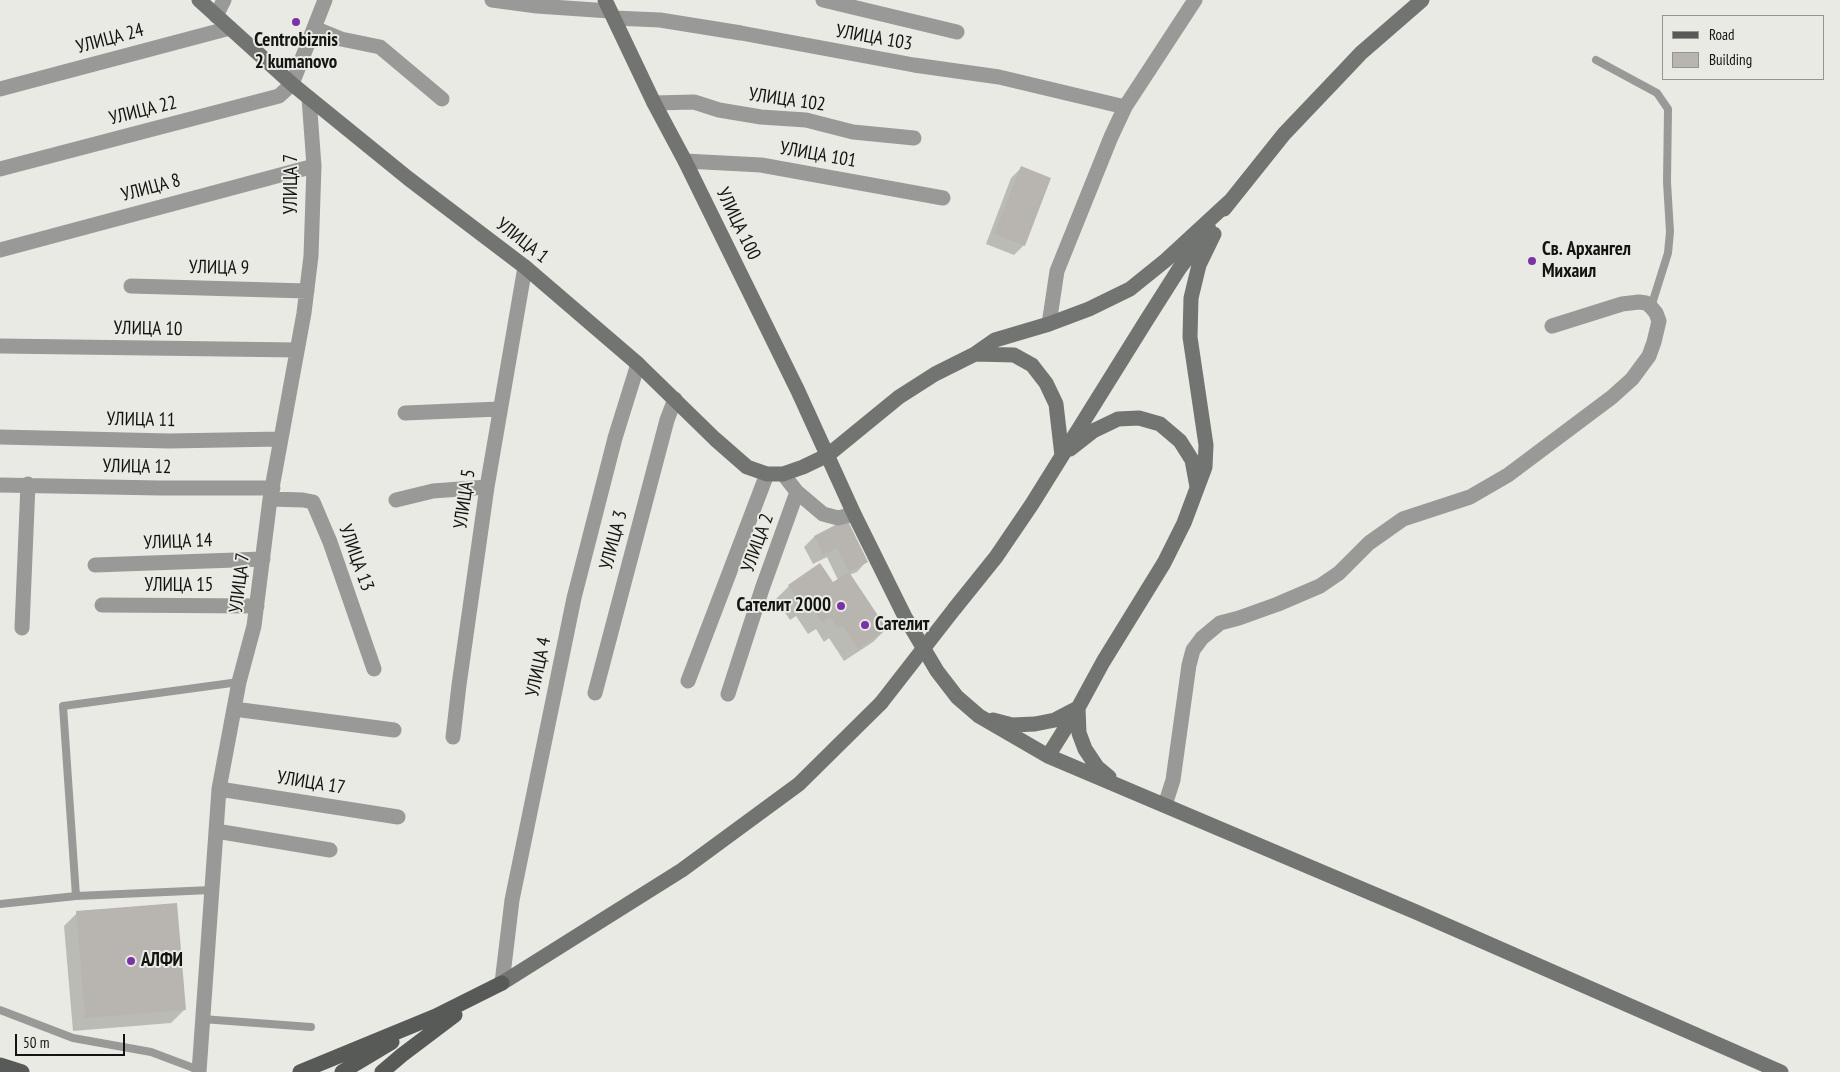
<!DOCTYPE html>
<meta charset="utf-8">
<style>
body{margin:0}
#map{position:relative;width:1840px;height:1072px;overflow:hidden;background:#eaeae4;font-family:"PT Sans Narrow",sans-serif}
canvas{display:block}
.legend{position:absolute;left:1662px;top:15px;width:162px;height:65px;box-sizing:border-box;background:#eaeae4;border:1px solid #949490;margin:0;padding:6px 9px;list-style:none;font-size:15px;color:#131311}
.legend li{display:flex;align-items:center;gap:10px;height:25px}
.legend b{width:25px;border:1px solid #949490}
.scale{position:absolute;left:15px;top:1034px;width:110px;height:22px;box-sizing:border-box;border:2px solid #131311;border-top:0;padding-left:6px;font-size:15px;line-height:18px;white-space:nowrap;color:#131311;-webkit-text-stroke:4px #eaeae4;paint-order:stroke}
</style>
<div id="map">
<canvas width="1840" height="1072"></canvas>
<ul class="legend">
<li><b style="height:6px;background:#575a56"></b>Road</li>
<li><b style="height:14px;background:#b8b4af"></b>Building</li>
</ul>
<div class="scale">50 m</div>
</div>
<script>
const ctx = document.querySelector('canvas').getContext('2d');
ctx.lineJoin = 'round';
function paint(path, color) {
  ctx.fillStyle = color;
  ctx.fill(path, 'evenodd');
}
function poly(rows) {
  const path = new Path2D();
  for (const r of rows) {
    path.moveTo(r[0], r[1]);
    for (let i = 2; i < r.length; i += 2) path.lineTo(r[i], r[i + 1]);
  }
  return path;
}
function stroke(path, color, width, dash) {
  ctx.strokeStyle = color;
  ctx.lineWidth = width;
  ctx.lineCap = dash ? 'butt' : 'round';
  ctx.setLineDash(dash || []);
  ctx.stroke(path);
}
function drawText(font, color, halo, rows, align = 'center') {
  ctx.font = font + ' "PT Sans Narrow",sans-serif';
  ctx.lineWidth = 4;
  ctx.setLineDash([]);
  ctx.textBaseline = 'middle';
  ctx.strokeStyle = halo;
  ctx.fillStyle = color;
  for (const [text, x, y, turn = 0] of rows) {
    ctx.save();
    ctx.translate(x, y);
    ctx.rotate((+turn || 0) * Math.PI / 180);
    ctx.textAlign = isNaN(turn) ? turn : align;
    if (halo) ctx.strokeText(text, 0, 0);
    ctx.fillText(text, 0, 0);
    ctx.restore();
  }
}
paint(poly([
 [1021,168,1024,245,1014,255,986,244,1011,178],
 [846,521,866,562,857,572,849,575,886,629,873,642,844,661,829,638,824,642,816,629,808,634,796,616,790,620,776,599,789,586,832,584,838,580,827,557,813,564,804,547,814,537],
 [77,913,185,1009,171,1023,73,1031,64,926]
]), '#0003');
paint(poly([
 [1021,166,1051,178,1025,246,994,234],
 [847,519,868,562,849,572,837,548,823,555,814,536],
 [820,563,833,582,849,572,887,629,858,649,843,626,838,629,830,617,822,622,809,604,803,608,788,585],
 [177,903,186,1010,85,1018,76,911]
]), '#b8b4af');
stroke(poly([
 [1596,60,1657,93,1668,109,1667,182,1670,232,1668,253,1651,307],
 [76,896,63,706,239,682],
 [0,904,76,896,211,890],
 [0,1010,73,1038,151,1052,199,1070],
 [202,1019,311,1027]
]), '#999a98', 8);
stroke(poly([
 [492,0,537,6,610,11],
 [823,0,957,32],
 [216,16,224,0],
 [614,18,660,20,741,33,914,65,999,77,1125,107],
 [314,28,341,39,380,47,442,99],
 [0,89,230,28],
 [654,103,694,102,719,110,761,117,806,120,853,132,914,138],
 [685,161,761,165,943,198],
 [0,169,279,96,292,84,325,0],
 [0,250,314,166],
 [131,286,307,291],
 [1049,324,1057,271,1111,137,1125,107,1195,0],
 [0,346,297,350],
 [405,413,499,409],
 [0,437,169,441,280,439],
 [783,474,797,492,823,514,838,518,854,514],
 [0,485,160,488,273,488],
 [270,499,303,500,313,502,330,542,374,669],
 [396,500,433,491,487,487],
 [95,565,263,559],
 [102,605,257,606],
 [22,628,28,484],
 [688,681,767,474],
 [595,693,667,420,675,399],
 [728,694,762,589,797,492],
 [234,709,394,730],
 [453,737,459,685,487,487,525,267],
 [219,789,398,817],
 [1165,805,1173,780,1189,665,1193,650,1202,638,1220,623,1239,618,1278,604,1320,586,1339,573,1369,543,1403,519,1470,497,1508,475,1612,397,1632,379,1649,356,1654,342,1659,321,1656,313,1651,307,1646,303,1639,302,1622,304,1552,326],
 [216,831,330,850],
 [502,983,512,900,574,598,615,438,638,364],
 [199,1072,219,789,239,682,254,626,270,499,304,313,311,256,314,166,309,98]
]), '#999a98', 15);
stroke(poly([
 [199,0,292,84,409,179,525,267,638,364,715,439,747,467,767,474,783,474,803,467,828,455,899,397,935,374,975,354,995,340,1049,324,1089,309,1130,289,1166,260,1230,201],
 [605,0,654,103,685,161,798,391,854,514,905,617,937,671,957,697,979,716,1048,756,1416,912,1781,1072],
 [1224,209,1284,134,1344,71,1361,53,1422,0],
 [975,354,1014,355,1032,365,1046,383,1056,404,1062,456],
 [1070,449,1093,431,1118,419,1139,418,1160,424,1180,441,1192,460,1197,487],
 [955,608,996,557,1032,504,1146,321,1179,269,1209,229],
 [1078,708,1079,733,1085,749,1097,767,1109,777],
 [993,720,1012,725,1035,724,1055,720,1078,708],
 [1048,756,1078,708,1103,662,1164,563,1184,523,1205,467,1206,445,1190,337,1191,298,1199,265,1214,234],
 [502,983,682,870,799,784,881,703]
]), '#727471', 15);
stroke(poly([
 [0,1065,22,1072],
 [300,1072,436,1016,502,983],
 [342,1072,392,1042],
 [382,1072,402,1055,455,1015]
]), '#575a56', 15);
stroke(poly([
 [881,703,955,608]
]), '#727471', 15);
for (const [x, y, r, color] of [
 [296,22,5,"#7933a6"],
 [1532,261,5,"#7933a6"],
 [841,606,5,"#7933a6"],
 [865,625,5,"#7933a6"],
 [131,961,5,"#7933a6"]
]) {
  const dot = new Path2D();
  dot.arc(x, y, r, 0, 2 * Math.PI);
  ctx.fillStyle = color;
  ctx.fill(dot);
  stroke(dot, '#eaeae4', 2);
}
drawText('19px', '#131311', '#eaeae4', [
 ["УЛИЦА 103",874,38,10],
 ["УЛИЦА 24",110,39,-15],
 ["УЛИЦА 102",787,100,8],
 ["УЛИЦА 22",143,111,-14],
 ["УЛИЦА 101",818,155,10],
 ["УЛИЦА 7",292,184,-90],
 ["УЛИЦА 8",151,188,-15],
 ["УЛИЦА 100",738,224,64],
 ["УЛИЦА 1",522,241,38],
 ["УЛИЦА 9",219,268,1],
 ["УЛИЦА 10",148,329,1],
 ["УЛИЦА 11",141,420,1],
 ["УЛИЦА 12",137,467,1],
 ["УЛИЦА 5",465,499,-82],
 ["УЛИЦА 3",614,540,-75],
 ["УЛИЦА 14",178,542,-2],
 ["УЛИЦА 2",758,543,-70],
 ["УЛИЦА 13",356,558,70],
 ["УЛИЦА 7",240,583,-83],
 ["УЛИЦА 15",179,586],
 ["УЛИЦА 4",539,667,-78],
 ["УЛИЦА 17",311,783,9]
]);
drawText('bold 19px', '#131311', '#eaeae4', [
 ["Centrobiznis",296,41,"center"],
 ["2 kumanovo",296,63,"center"],
 ["Св. Архангел",1542,250],
 ["Михаил",1542,272],
 ["Сателит 2000",831,606,"right"],
 ["Сателит",875,625],
 ["АЛФИ",141,961]
], 'left');
</script>
